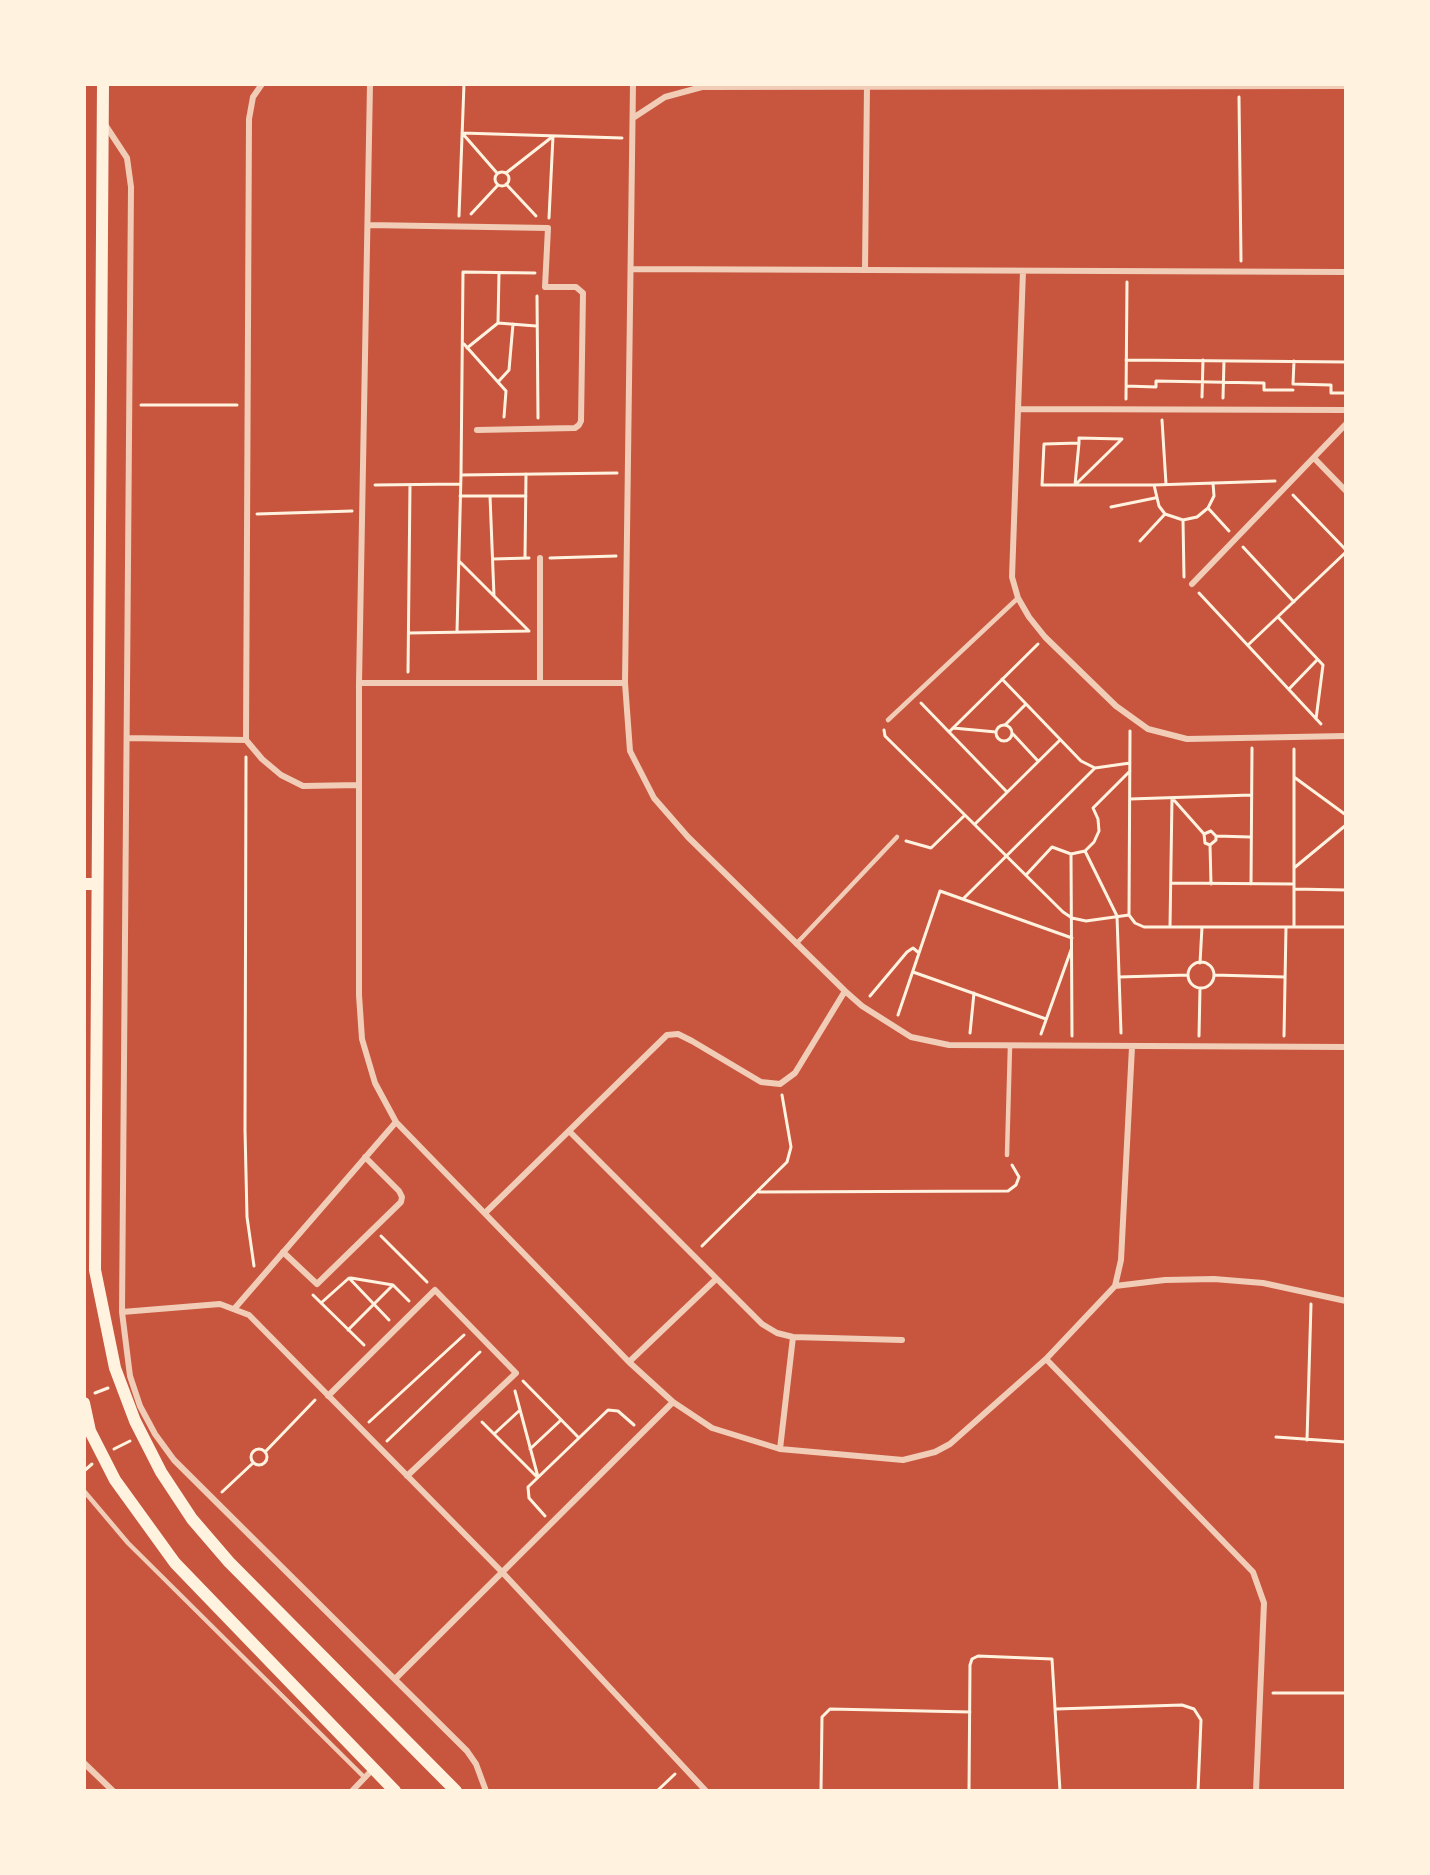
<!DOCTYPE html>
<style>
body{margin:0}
#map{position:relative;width:1430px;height:1875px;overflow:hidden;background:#c8553d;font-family:"Public Sans",sans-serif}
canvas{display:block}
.frame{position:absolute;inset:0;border:86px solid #fff3e0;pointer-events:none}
</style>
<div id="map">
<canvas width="1430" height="1875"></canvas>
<div class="frame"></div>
</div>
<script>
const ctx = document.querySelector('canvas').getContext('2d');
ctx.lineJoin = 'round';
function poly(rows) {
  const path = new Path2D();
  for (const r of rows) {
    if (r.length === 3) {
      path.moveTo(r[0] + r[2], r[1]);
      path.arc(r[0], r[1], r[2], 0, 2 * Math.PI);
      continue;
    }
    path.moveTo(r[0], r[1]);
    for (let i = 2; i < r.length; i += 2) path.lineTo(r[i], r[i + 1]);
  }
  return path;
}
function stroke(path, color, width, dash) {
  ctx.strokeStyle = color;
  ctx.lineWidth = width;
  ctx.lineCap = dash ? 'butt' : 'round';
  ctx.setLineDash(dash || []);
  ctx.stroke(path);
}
stroke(poly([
 [1239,97,1241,261],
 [462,133,622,138],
 [463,134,497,173],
 [502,179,7],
 [506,173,552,137],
 [506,184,536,216],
 [471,214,498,185],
 [459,216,464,84],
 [549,218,553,136],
 [535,273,463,272,461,475,617,473],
 [537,296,538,418],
 [498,323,499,273],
 [464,344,506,391,504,417],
 [467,348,498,323,536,326],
 [1126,360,1346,362],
 [498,382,509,370,513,324],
 [1293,384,1331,385,1331,393,1346,393],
 [1293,384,1294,361],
 [1126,386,1156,387,1156,381,1264,383,1264,390,1293,390],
 [1202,397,1203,360],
 [1223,398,1224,361],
 [1126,399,1127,282],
 [141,405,237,405],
 [1162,420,1166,484],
 [1079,438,1122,439,1075,485,1079,443,1079,438],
 [1079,443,1044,444,1042,485,1154,485,1275,481],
 [375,485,460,484],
 [1154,485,1159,506,1165,514,1183,520,1197,517,1208,508,1214,496,1213,483],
 [1293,495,1346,550],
 [460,496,526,496],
 [490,496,494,596],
 [1111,507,1155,498],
 [1208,508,1229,531],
 [257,514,352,511],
 [1183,520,1184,577],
 [1140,541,1165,514],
 [1243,547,1294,602],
 [525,558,526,474],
 [550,558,616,556],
 [493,559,529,558],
 [459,561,528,630],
 [1199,593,1321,724],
 [1278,617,1323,665,1316,719],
 [457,632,461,475],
 [409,633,529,631],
 [1248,645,1346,552],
 [408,672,410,485],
 [1002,679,1081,761,1095,768,1130,763],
 [1289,689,1317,660],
 [921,703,1007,792],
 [1005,725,1026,704],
 [1004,733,8],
 [953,728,996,732],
 [884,730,885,736,1063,912,1072,918,1086,921,1129,915],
 [1130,731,1129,915,1135,923,1144,927,1346,927],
 [949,732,1038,644],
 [1013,734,1038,761],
 [246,757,245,1130,247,1217,254,1266],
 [1294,777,1346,815],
 [1130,799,1251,795],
 [1173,799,1204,834,1205,843,1210,845,1216,840,1216,836,1211,831,1204,834],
 [975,824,1060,740],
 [1216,836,1250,837],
 [906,841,931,848,965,815],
 [1210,845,1211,884],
 [1085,851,1117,916,1121,1033],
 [1071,854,1072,1036],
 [1294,868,1346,825],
 [1026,875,1052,847,1071,854,1085,851,1094,842,1099,831,1098,819,1093,808,1130,771],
 [1171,883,1294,884],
 [1251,884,1252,748],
 [1294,889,1346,890],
 [963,899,1095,768],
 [1170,927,1172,798],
 [1294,927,1294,749],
 [1201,975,13],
 [1200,963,1202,927],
 [913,972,1046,1019],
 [1214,975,1285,977],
 [1119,977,1188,975],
 [870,996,907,952,913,948,919,953],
 [898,1015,940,891,1072,938],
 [970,1033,974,993],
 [1041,1034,1071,950],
 [1199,1036,1200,989],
 [1284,1036,1286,927],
 [759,1192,1008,1191,1016,1185,1019,1177,1012,1165],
 [381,1236,427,1282],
 [702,1246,787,1162,791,1147,782,1095],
 [351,1278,393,1285,409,1301],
 [313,1295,364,1345],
 [321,1303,349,1278,389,1320],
 [348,1330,393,1285],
 [523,1381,579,1438],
 [515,1391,538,1477],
 [95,1393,108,1388],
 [369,1422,464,1335],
 [482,1422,536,1476],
 [494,1434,520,1410],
 [1276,1437,1346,1442],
 [1307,1440,1311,1304],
 [387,1441,480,1352],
 [114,1449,130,1441],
 [530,1449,561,1420],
 [259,1457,8],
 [265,1452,315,1400],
 [84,1471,92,1464],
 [222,1492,253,1463],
 [545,1516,529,1498,528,1487,608,1410,618,1411,634,1425],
 [1273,1693,1346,1693],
 [1056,1709,1182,1705,1194,1709,1201,1720,1198,1791],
 [657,1791,675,1774],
 [821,1791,822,1717,830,1709,970,1712],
 [969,1791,970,1665,972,1659,978,1656,1052,1659,1060,1791]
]), '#fff3e0', 3);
stroke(poly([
 [888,720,1018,598],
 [796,944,897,837],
 [1007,1155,1010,1046],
 [84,1491,128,1543,365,1778]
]), '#f1ccb7', 4.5);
stroke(poly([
 [262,84,253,97,249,119,246,740,262,759,281,775,303,786,359,785],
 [370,84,359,683,359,995,362,1039,375,1083,396,1122,629,1362,673,1402,712,1428,780,1449,903,1460,935,1452,950,1444,1046,1359,1115,1286,1121,1260,1132,1047],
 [633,84,625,683,630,751,654,798,688,837,845,991,862,1006,911,1037,949,1045,1346,1047],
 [633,118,665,97,702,87,1346,86],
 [104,123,127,158,131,187,122,1312,130,1376,140,1406,155,1434,174,1460,467,1751,476,1764,486,1791],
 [368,225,548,228,545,287,576,287,583,293,581,421,579,425,575,428,477,430],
 [631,269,1346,272],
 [865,270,867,85],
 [1023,271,1012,577,1018,598,1029,617,1045,637,1116,706,1148,729,1187,739,1346,736],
 [1018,409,1346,410],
 [1314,458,1346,491],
 [540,558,540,683],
 [1192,584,1346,424],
 [359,683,625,683],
 [127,738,246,740],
 [569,1131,762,1324,777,1333,793,1337,902,1340],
 [485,1213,667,1035,678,1034,692,1041,761,1082,780,1084,795,1073,845,991],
 [283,1252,317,1284,401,1202,402,1197,399,1191,365,1157],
 [1115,1286,1165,1280,1214,1279,1263,1283,1346,1301],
 [235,1308,396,1122],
 [122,1312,220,1304,249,1315,502,1572,706,1791],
 [1046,1359,1253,1572,1264,1603,1256,1791],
 [629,1362,715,1280],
 [328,1396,435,1290,516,1373,407,1476],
 [780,1449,793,1337],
 [395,1679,673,1402],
 [84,1763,113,1791],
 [352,1791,373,1769]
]), '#f1ccb7', 6);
stroke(poly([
 [103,84,95,1270,115,1368,135,1421,161,1472,192,1519,229,1562,456,1791],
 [84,884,96,884],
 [84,1403,90,1431,115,1480,175,1563,395,1791]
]), '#fff3e0', 12);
</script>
